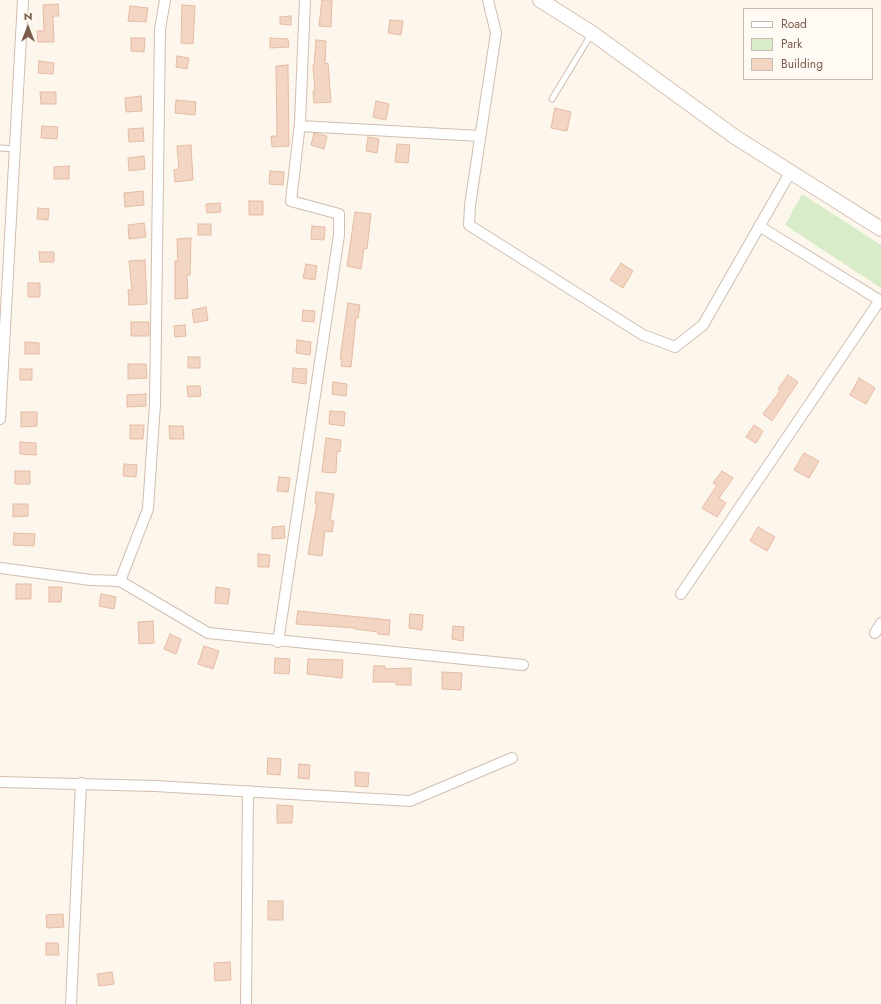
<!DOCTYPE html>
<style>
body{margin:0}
#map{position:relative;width:881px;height:1004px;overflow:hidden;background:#fdf6ec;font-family:Jost,sans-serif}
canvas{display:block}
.legend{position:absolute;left:743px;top:8px;width:130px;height:72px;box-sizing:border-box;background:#fffaf3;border:1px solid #cabbb1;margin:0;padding:5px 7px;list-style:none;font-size:12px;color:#7a5c4d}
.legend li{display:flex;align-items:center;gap:8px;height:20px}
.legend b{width:20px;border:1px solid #cabbb1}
.north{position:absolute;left:8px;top:8px;width:40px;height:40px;-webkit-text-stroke:3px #fffaf3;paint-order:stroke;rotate:0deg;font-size:11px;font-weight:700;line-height:16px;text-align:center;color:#7a5c4d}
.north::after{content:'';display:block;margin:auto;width:14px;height:18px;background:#7a5c4d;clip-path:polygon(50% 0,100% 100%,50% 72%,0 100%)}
</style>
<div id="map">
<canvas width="881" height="1004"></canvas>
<ul class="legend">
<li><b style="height:5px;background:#fff"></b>Road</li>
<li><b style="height:11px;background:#d8ecc9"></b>Park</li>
<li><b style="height:11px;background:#f3d5c3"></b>Building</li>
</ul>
<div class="north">N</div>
</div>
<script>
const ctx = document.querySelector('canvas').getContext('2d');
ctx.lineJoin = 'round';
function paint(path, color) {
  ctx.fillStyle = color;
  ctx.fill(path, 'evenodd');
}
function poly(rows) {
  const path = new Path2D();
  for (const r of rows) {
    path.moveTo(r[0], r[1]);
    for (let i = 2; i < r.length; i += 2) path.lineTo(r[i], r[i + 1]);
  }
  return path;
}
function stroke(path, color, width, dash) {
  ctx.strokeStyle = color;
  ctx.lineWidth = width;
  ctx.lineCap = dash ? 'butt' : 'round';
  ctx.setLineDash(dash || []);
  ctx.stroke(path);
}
paint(poly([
 [802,194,881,245,881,288,785,225]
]), '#d8ecc9');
const building = poly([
 [322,0,332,0,331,27,319,26,322,0],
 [58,4,59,16,53,16,54,42,38,42,37,31,44,31,43,5,58,4],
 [182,5,195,6,193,44,181,43,182,5],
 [130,6,148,8,146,22,128,21,130,6],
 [291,16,291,25,280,24,280,17,291,16],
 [390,20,403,21,401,35,388,33,390,20],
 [131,38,145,38,144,52,131,51,131,38],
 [270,38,288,39,289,47,270,48,270,38],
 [316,40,326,41,325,64,328,63,331,102,314,103,313,91,315,91,313,65,314,65,316,40],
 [177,56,189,58,187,69,176,67,177,56],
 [39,61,54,63,53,74,38,73,39,61],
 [288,65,289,146,272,147,271,136,277,136,276,66,288,65],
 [40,92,56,92,56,104,41,104,40,92],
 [141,96,142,111,126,112,125,98,141,96],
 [176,100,196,102,195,115,175,113,176,100],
 [376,101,389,104,386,120,373,117,376,101],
 [555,108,571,112,567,131,551,128,555,108],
 [42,126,58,127,57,139,41,138,42,126],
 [143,128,144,141,129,142,128,129,143,128],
 [314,133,327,136,324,149,311,145,314,133],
 [368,137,379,139,377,153,366,151,368,137],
 [397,144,410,145,408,163,395,162,397,144],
 [191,145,193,180,175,182,174,170,179,169,177,146,191,145],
 [144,156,145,169,129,171,128,158,144,156],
 [69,166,69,179,54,179,54,167,69,166],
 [270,171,284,172,283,185,269,184,270,171],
 [143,191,144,205,125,207,124,193,143,191],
 [249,201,263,201,263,215,249,215,249,201],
 [220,203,221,212,207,213,206,204,220,203],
 [38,208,49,209,48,220,37,219,38,208],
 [355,212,371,214,367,249,364,248,361,269,347,266,355,212],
 [144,223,146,237,129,239,128,225,144,223],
 [198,224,211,224,211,235,198,235,198,224],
 [312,226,325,227,324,240,311,239,312,226],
 [191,238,190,275,187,275,188,298,175,299,175,261,178,261,177,239,191,238],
 [39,252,54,252,54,262,40,262,39,252],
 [145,260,147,304,129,305,128,290,132,290,129,261,145,260],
 [621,263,633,271,623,288,610,280,621,263],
 [306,264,317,266,315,280,303,278,306,264],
 [28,283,40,283,40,297,28,297,28,283],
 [348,303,360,305,358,318,356,318,351,367,341,366,342,359,340,359,348,303],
 [206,307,208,320,194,323,192,310,206,307],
 [303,310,315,311,314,322,302,321,303,310],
 [131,322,149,322,149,336,131,336,131,322],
 [185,325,186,336,175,337,174,326,185,325],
 [297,340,311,342,310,355,296,353,297,340],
 [25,342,39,343,39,354,25,354,25,342],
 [188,357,200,357,200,368,188,368,188,357],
 [128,364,146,364,147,378,128,379,128,364],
 [293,368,307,369,306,384,292,382,293,368],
 [20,369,32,369,32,380,20,380,20,369],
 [788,375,798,382,772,421,763,414,780,391,778,389,788,375],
 [859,378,875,388,866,404,850,395,859,378],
 [333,382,347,384,346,396,332,394,333,382],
 [187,386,200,386,201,396,188,397,187,386],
 [146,394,146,406,127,407,127,395,146,394],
 [330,411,345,412,344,426,329,424,330,411],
 [21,412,37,412,37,426,21,427,21,412],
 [130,425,144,425,143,439,130,439,130,425],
 [754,425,763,431,756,443,746,437,754,425],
 [169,426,183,426,184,439,170,439,169,426],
 [326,438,341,440,340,452,337,451,336,473,322,472,326,438],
 [20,442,36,443,36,455,20,454,20,442],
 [804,453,819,461,809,478,794,470,804,453],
 [124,464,137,465,136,477,123,476,124,464],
 [15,471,30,471,30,484,15,484,15,471],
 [722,471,733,478,719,498,726,503,717,517,702,508,717,485,713,483,722,471],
 [279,477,290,478,288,492,277,491,279,477],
 [316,492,334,494,330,520,334,521,332,532,325,531,322,556,308,554,317,504,315,504,316,492],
 [13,504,28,504,28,516,13,517,13,504],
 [284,526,285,538,272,539,272,527,284,526],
 [758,527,775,537,767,551,750,541,758,527],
 [14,533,35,534,34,546,13,545,14,533],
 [258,554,270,555,269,567,258,567,258,554],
 [16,584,31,584,31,599,16,599,16,584],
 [49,587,62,587,61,602,49,602,49,587],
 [216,587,230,589,228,604,215,603,216,587],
 [101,594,116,597,114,609,99,606,101,594],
 [298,611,390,620,389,635,378,634,378,632,355,629,355,628,296,624,298,611],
 [410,614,423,615,422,630,409,628,410,614],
 [153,621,154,643,139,644,138,622,153,621],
 [453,626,464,627,463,641,452,639,453,626],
 [170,634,181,639,176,654,164,649,170,634],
 [204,646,219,651,213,669,198,664,204,646],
 [275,658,290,659,289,674,274,673,275,658],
 [308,659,343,660,342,678,307,674,308,659],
 [374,666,385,666,385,669,411,668,411,685,396,685,396,682,373,682,374,666],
 [442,672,462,673,461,690,442,689,442,672],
 [268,758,281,759,280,775,267,774,268,758],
 [299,764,310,765,309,779,298,778,299,764],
 [355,772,369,773,368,787,355,786,355,772],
 [277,805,293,806,292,823,277,823,277,805],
 [268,901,283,901,283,920,268,920,268,901],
 [63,914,64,927,47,928,46,915,63,914],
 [46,943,58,943,59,955,46,955,46,943],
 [230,962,231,980,215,981,214,963,230,962],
 [112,972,114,984,99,986,97,974,112,972]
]);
paint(building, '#f3d5c3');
stroke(building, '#e6bba3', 1);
const lane = poly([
 [552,99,592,33],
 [0,148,15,149]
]);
const street = poly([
 [488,0,496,33,470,205,469,225,643,335,675,347,703,325,791,171],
 [300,126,480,136],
 [759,226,881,301],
 [0,419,23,0],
 [0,568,91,580,120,581,208,633,523,665],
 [120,581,148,509,155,404,160,29,165,0],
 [681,594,880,300],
 [875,633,881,623],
 [278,642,339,235,339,214,291,201,300,123,305,0],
 [0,782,155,786,410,801,512,758],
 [71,1004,81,783],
 [246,1004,248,791]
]);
const secondary = poly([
 [540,0,592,33,735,137,881,229]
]);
stroke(lane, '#d1beb0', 7);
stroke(street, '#d1beb0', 12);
stroke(secondary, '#d6c0b0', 16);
stroke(lane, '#fff', 5);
stroke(street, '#fff', 10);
stroke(secondary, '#fff', 14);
</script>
